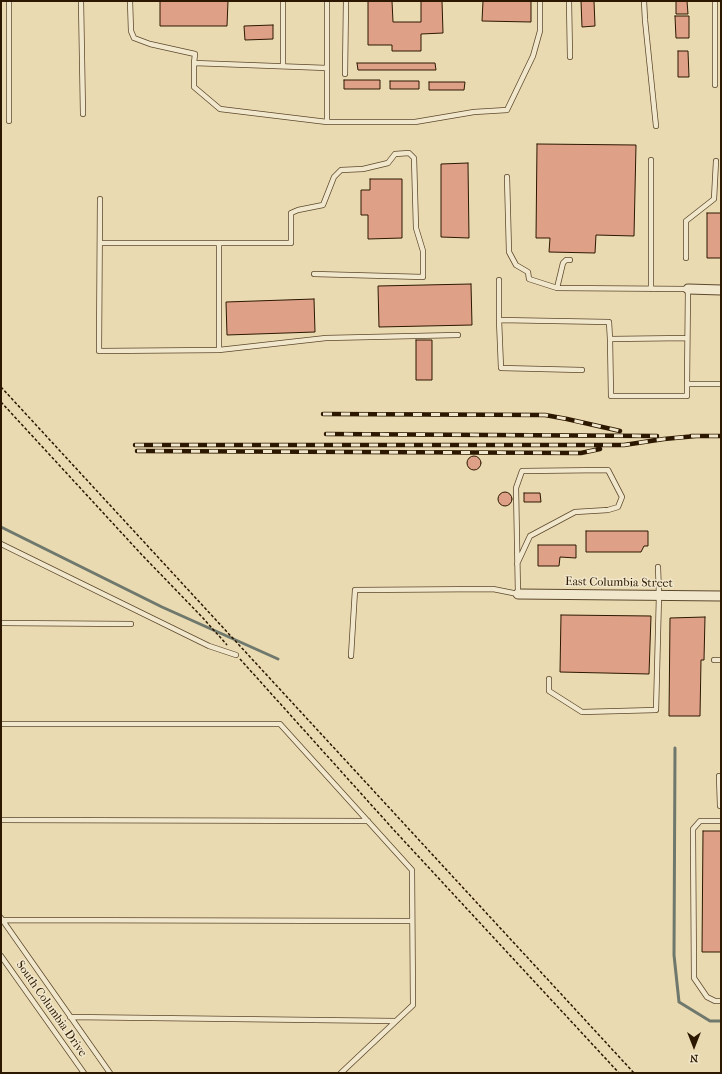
<!DOCTYPE html>
<style>
body{margin:0}
#map{position:relative;width:722px;height:1074px;overflow:hidden;background:#eadab1;font-family:"IM FELL French Canon",serif}
canvas{display:block}
.frame{position:absolute;inset:0;border:2px solid #2c1800;pointer-events:none}
.north{position:absolute;left:674px;top:1026px;width:40px;height:40px;-webkit-text-stroke:3px #f1e7cc;paint-order:stroke;rotate:180deg;font-size:11px;font-weight:700;line-height:16px;text-align:center;color:#2c1800}
.north::after{content:'';display:block;margin:auto;width:14px;height:18px;background:#2c1800;clip-path:polygon(50% 0,100% 100%,50% 72%,0 100%)}
</style>
<div id="map">
<canvas width="722" height="1074"></canvas>
<div class="frame"></div>
<div class="north">N</div>
</div>
<script>
const ctx = document.querySelector('canvas').getContext('2d');
ctx.lineJoin = 'round';
function poly(rows) {
  const path = new Path2D();
  for (const r of rows) {
    if (r.length === 3) {
      path.moveTo(r[0] + r[2], r[1]);
      path.arc(r[0], r[1], r[2], 0, 2 * Math.PI);
      continue;
    }
    path.moveTo(r[0], r[1]);
    for (let i = 2; i < r.length; i += 2) path.lineTo(r[i], r[i + 1]);
  }
  return path;
}
function stroke(path, color, width, dash) {
  ctx.strokeStyle = color;
  ctx.lineWidth = width;
  ctx.lineCap = dash ? 'butt' : 'round';
  ctx.setLineDash(dash || []);
  ctx.stroke(path);
}
function paint(path, color) {
  ctx.fillStyle = color;
  ctx.fill(path, 'evenodd');
}
function drawText(font, color, halo, rows, align = 'center') {
  ctx.font = font + ' "IM FELL French Canon",serif';
  ctx.lineWidth = 3;
  ctx.setLineDash([]);
  ctx.textBaseline = 'middle';
  ctx.strokeStyle = halo;
  ctx.fillStyle = color;
  for (const [text, x, y, turn = 0] of rows) {
    ctx.save();
    ctx.translate(x, y);
    ctx.rotate((+turn || 0) * Math.PI / 180);
    ctx.textAlign = isNaN(turn) ? turn : align;
    if (halo) ctx.strokeText(text, 0, 0);
    ctx.fillText(text, 0, 0);
    ctx.restore();
  }
}
stroke(poly([
 [1,527,162,607,278,659],
 [675,748,674,955,679,1002,710,1021,721,1021]
]), '#6f786d', 3);
const building = poly([
 [160,1,228,1,227,26,160,26,160,1],
 [368,1,392,1,393,22,421,22,421,1,442,1,443,33,421,34,421,51,392,51,392,45,368,45,368,1],
 [483,1,531,1,531,22,482,21,483,1],
 [581,1,594,1,595,26,582,27,581,1],
 [676,1,687,1,688,14,676,14,676,1],
 [675,16,689,16,689,38,676,38,675,16],
 [273,25,273,39,245,40,244,26,273,25],
 [678,51,688,51,689,77,678,77,678,51],
 [357,63,435,63,436,70,358,70,357,63],
 [344,80,380,80,380,89,344,89,344,80],
 [390,81,419,81,419,89,390,89,390,81],
 [429,82,465,82,464,90,429,90,429,82],
 [537,144,636,145,634,236,596,235,595,253,549,252,550,238,536,238,537,144],
 [468,163,469,238,441,237,441,164,468,163],
 [370,179,402,179,402,238,368,239,368,215,361,215,361,190,370,190,370,179],
 [707,213,721,213,721,258,707,258,707,213],
 [471,284,472,325,379,327,378,286,471,284],
 [314,299,315,332,227,335,226,302,314,299],
 [416,340,432,340,432,380,416,380,416,340],
 [474,463,7],
 [505,499,7],
 [524,493,540,493,541,502,524,502,524,493],
 [586,531,648,531,648,546,644,546,641,552,586,552,586,531],
 [538,545,576,545,576,558,560,557,559,566,538,566,538,545],
 [561,615,651,616,649,674,560,672,561,615],
 [705,617,704,660,701,660,700,716,669,716,670,618,705,617],
 [703,831,721,831,721,952,702,952,703,831]
]);
paint(building, '#dea086');
stroke(building, '#2c1800', 1);
const lane = poly([
 [9,1,9,121],
 [81,1,83,114],
 [130,1,131,31,134,38,150,44,195,54,194,63],
 [283,1,283,66],
 [327,1,327,122,415,122,474,112,507,110,533,56,540,31,540,1],
 [569,1,570,57],
 [644,1,645,20,656,126],
 [715,1,715,85],
 [327,68,194,63,194,87,220,109,327,122],
 [345,74,346,1],
 [651,160,651,289],
 [507,177,509,252,516,265,528,272,529,279,557,288,688,289,687,384,721,384],
 [100,199,99,351,219,350],
 [100,243,219,243],
 [686,258,686,221,714,199,716,161],
 [314,274,423,277,423,251,416,228,414,158,409,153,395,154,388,163,363,169,341,170,334,177,323,205,298,210,291,213,291,243,219,243,219,350,326,338,458,335],
 [499,280,499,320],
 [557,288,563,263,566,260,570,260],
 [610,339,611,396,687,396,687,384],
 [582,370,501,368,499,320,609,322,610,339,687,338],
 [1,544,209,646,236,655],
 [1,623,131,624],
 [351,656,355,590,493,589,518,594,516,488,522,471,608,470,622,497,618,507,608,510,575,512,530,536,517,564],
 [714,660,721,660],
 [549,679,549,691,582,712,656,710,659,595,658,567],
 [1,724,280,724,412,870,413,1005,341,1073],
 [719,776,720,806,721,806],
 [1,820,368,821],
 [721,821,700,821,693,829,693,835,694,978,707,997,715,1001,721,1001],
 [1,918,110,1073],
 [2,920,412,921],
 [1,956,84,1073],
 [70,1017,396,1021]
]);
const street = poly([
 [688,289,721,290],
 [518,594,721,596]
]);
stroke(lane, '#5c482c', 6);
stroke(street, '#5c482c', 11);
stroke(poly([
 [1,387,634,1073],
 [1,402,142,555,203,618,227,645],
 [240,659,393,829,619,1073]
]), '#2c1800', 1.5, [3, 2]);
stroke(lane, '#f1e7cc', 4.5);
stroke(street, '#f1e7cc', 9);
const rail = poly([
 [323,414,545,415,567,419,620,431],
 [326,434,657,436],
 [691,436,721,436],
 [135,445,624,445,664,439,696,436],
 [137,451,581,453,600,449]
]);
stroke(rail, '#2c1800', 4.5);
stroke(rail, '#f1e7cc', 3, [9]);
drawText('12px', '#2c1800', '#f1e7cc', [
 ["East Columbia Street",619,583,1],
 ["South Columbia Drive",51,1009,55]
]);
</script>
